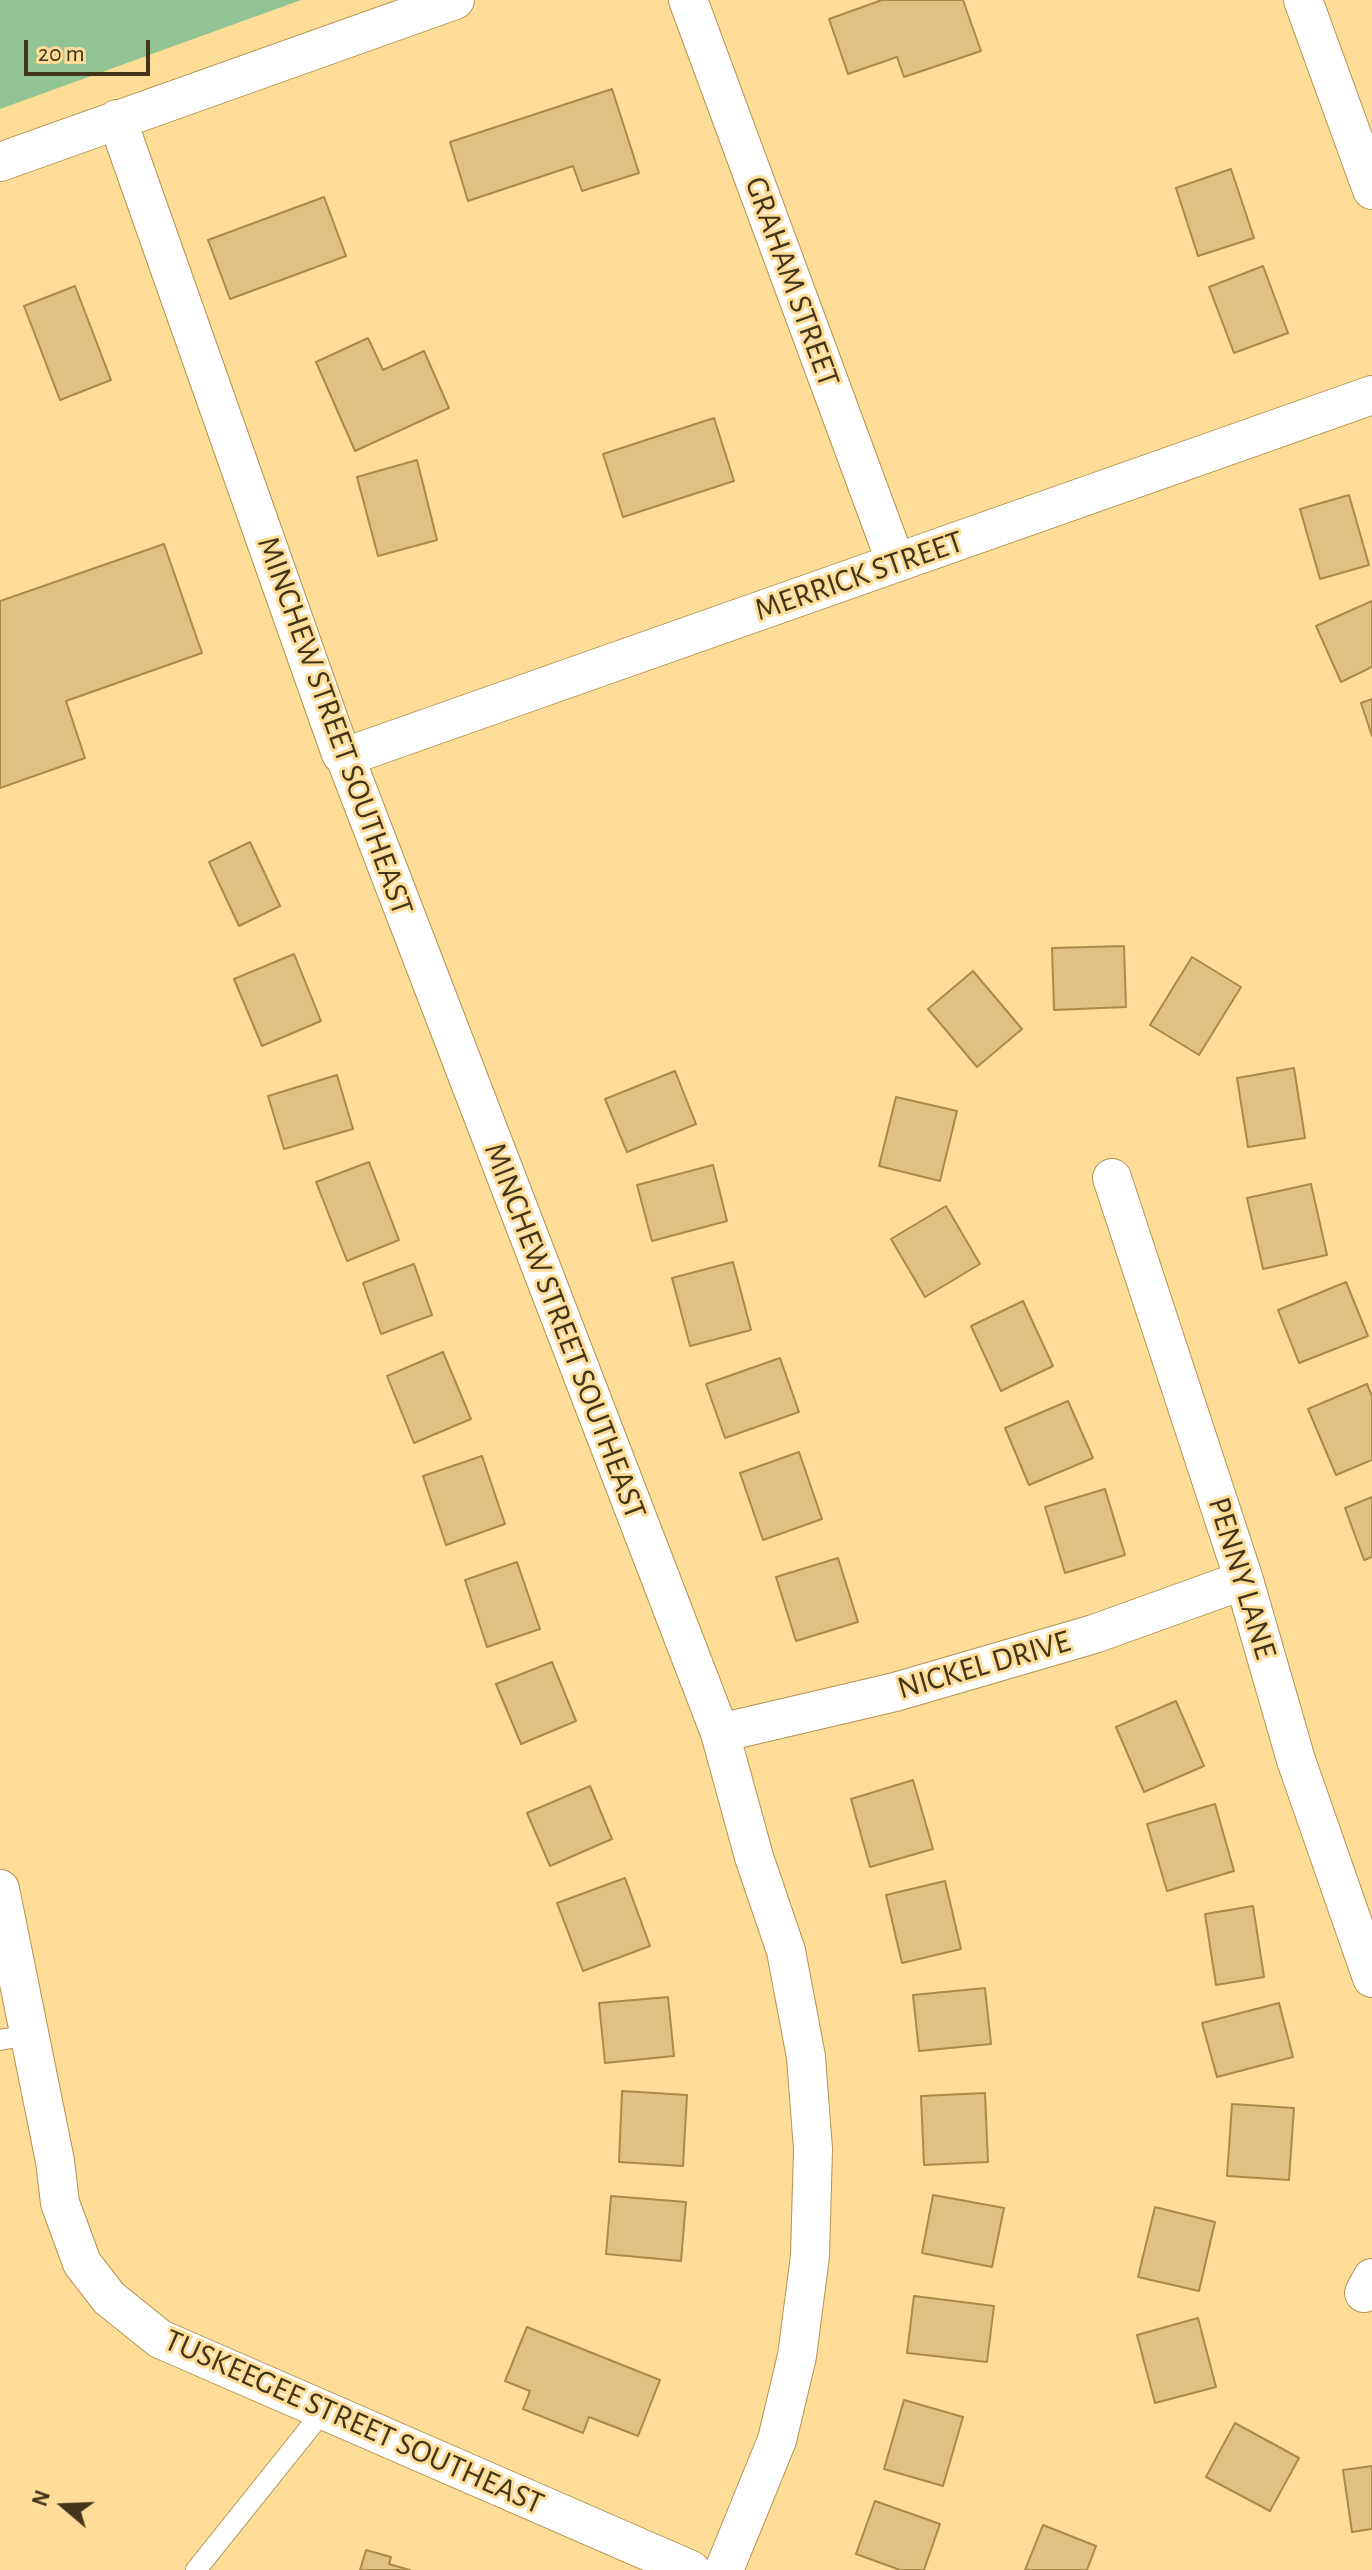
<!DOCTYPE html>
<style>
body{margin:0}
#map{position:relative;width:1372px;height:2570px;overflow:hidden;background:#fedd98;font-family:"Alegreya Sans",sans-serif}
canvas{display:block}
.north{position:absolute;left:24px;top:2466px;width:80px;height:80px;-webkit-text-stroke:6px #fedd98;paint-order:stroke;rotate:289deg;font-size:22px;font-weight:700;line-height:32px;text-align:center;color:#423519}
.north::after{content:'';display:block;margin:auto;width:28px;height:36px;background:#423519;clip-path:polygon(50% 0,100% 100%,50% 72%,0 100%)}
.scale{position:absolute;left:24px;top:40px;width:126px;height:36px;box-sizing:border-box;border:4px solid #423519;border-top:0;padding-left:10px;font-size:24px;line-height:28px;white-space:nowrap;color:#423519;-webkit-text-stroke:6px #fedd98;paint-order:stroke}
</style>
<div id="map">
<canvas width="1372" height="2570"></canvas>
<div class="north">N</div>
<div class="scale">20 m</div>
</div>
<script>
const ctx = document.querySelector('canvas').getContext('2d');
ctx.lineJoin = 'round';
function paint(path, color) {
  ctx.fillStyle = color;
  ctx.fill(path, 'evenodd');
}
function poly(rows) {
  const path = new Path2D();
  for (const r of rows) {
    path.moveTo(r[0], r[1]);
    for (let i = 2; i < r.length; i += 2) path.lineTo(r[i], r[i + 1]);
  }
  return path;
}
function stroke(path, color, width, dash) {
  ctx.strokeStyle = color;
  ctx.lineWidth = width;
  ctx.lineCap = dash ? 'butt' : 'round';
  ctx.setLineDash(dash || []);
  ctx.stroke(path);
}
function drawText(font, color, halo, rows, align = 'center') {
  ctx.font = font + ' "Alegreya Sans",sans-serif';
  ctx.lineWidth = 6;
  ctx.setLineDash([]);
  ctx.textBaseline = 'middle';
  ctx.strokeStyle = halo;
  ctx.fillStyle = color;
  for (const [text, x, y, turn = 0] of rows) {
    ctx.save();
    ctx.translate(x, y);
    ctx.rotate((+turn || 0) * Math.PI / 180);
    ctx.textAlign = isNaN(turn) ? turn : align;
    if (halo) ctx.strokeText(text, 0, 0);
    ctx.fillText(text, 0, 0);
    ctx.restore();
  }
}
paint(poly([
 [0,0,301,0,0,109]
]), '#92c392');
const building = poly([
 [882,0,963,0,981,51,904,77,897,57,848,74,829,19,882,0],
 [612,89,639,173,582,191,573,166,468,201,450,142,612,89],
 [1231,169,1254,238,1198,256,1176,188,1231,169],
 [324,197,346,256,230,299,208,240,324,197],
 [1263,266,1288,333,1234,353,1209,287,1263,266],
 [75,286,111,380,60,400,24,306,75,286],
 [368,338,383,370,424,351,449,408,355,451,316,362,368,338],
 [714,418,734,481,623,517,603,454,714,418],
 [417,460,437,540,378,556,357,477,417,460],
 [1349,495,1369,565,1320,579,1300,509,1349,495],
 [164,544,202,653,66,701,85,758,0,788,0,601,164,544],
 [1372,601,1372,667,1341,682,1316,626,1372,601],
 [1372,699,1372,736,1361,703,1372,699],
 [250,842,280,906,239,926,209,862,250,842],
 [1124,946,1126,1007,1054,1010,1052,948,1124,946],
 [294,954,321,1021,262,1046,234,979,294,954],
 [1192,957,1241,987,1199,1055,1150,1025,1192,957],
 [973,971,1022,1029,977,1067,928,1009,973,971],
 [1294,1068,1305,1138,1248,1147,1237,1078,1294,1068],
 [675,1071,696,1124,627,1152,605,1099,675,1071],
 [337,1075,353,1129,284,1149,268,1096,337,1075],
 [896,1097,957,1111,940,1181,879,1166,896,1097],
 [369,1162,399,1240,347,1261,316,1182,369,1162],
 [713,1165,727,1221,652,1241,637,1185,713,1165],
 [1311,1184,1327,1255,1263,1269,1247,1198,1311,1184],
 [946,1206,980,1264,925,1297,891,1239,946,1206],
 [733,1262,751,1330,690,1346,672,1278,733,1262],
 [414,1264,432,1315,381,1334,363,1283,414,1264],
 [1346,1282,1368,1336,1299,1363,1278,1310,1346,1282],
 [1023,1301,1053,1366,1001,1391,971,1326,1023,1301],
 [443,1352,471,1419,414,1443,387,1376,443,1352],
 [780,1358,799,1412,725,1438,706,1384,780,1358],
 [1367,1384,1372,1396,1372,1460,1336,1475,1308,1409,1367,1384],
 [1068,1401,1093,1458,1029,1485,1005,1428,1068,1401],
 [799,1452,822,1519,763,1540,740,1473,799,1452],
 [482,1456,505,1524,446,1545,423,1476,482,1456],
 [1105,1489,1125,1555,1065,1573,1045,1507,1105,1489],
 [1372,1497,1372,1557,1364,1560,1345,1508,1372,1497],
 [838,1558,858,1622,796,1641,776,1577,838,1558],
 [517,1562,540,1629,487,1647,465,1580,517,1562],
 [552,1662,576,1721,521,1744,496,1684,552,1662],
 [1176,1701,1204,1766,1144,1792,1116,1727,1176,1701],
 [913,1780,933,1849,870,1867,851,1799,913,1780],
 [590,1786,612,1839,550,1866,527,1813,590,1786],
 [1215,1804,1234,1871,1167,1891,1147,1824,1215,1804],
 [625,1878,650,1946,583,1971,557,1903,625,1878],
 [945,1881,961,1949,902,1963,886,1895,945,1881],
 [1253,1906,1264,1977,1216,1985,1205,1914,1253,1906],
 [985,1988,991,2044,919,2051,913,1995,985,1988],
 [668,1997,674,2056,605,2063,599,2003,668,1997],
 [1279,2003,1293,2057,1217,2077,1202,2023,1279,2003],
 [622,2091,687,2095,683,2166,619,2162,622,2091],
 [985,2093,988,2162,924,2165,921,2096,985,2093],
 [1232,2104,1294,2108,1289,2180,1227,2176,1232,2104],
 [933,2195,1004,2208,992,2267,922,2253,933,2195],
 [611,2196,686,2202,681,2261,606,2254,611,2196],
 [1155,2207,1215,2222,1199,2291,1138,2277,1155,2207],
 [914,2296,994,2306,987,2362,907,2353,914,2296],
 [1198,2318,1216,2387,1155,2403,1137,2335,1198,2318],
 [527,2327,660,2380,638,2436,589,2417,583,2433,523,2409,530,2391,505,2381,527,2327],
 [904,2400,963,2417,943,2486,884,2469,904,2400],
 [1235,2423,1299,2458,1270,2511,1206,2477,1235,2423],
 [1372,2466,1372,2529,1352,2532,1343,2470,1372,2466],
 [875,2501,940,2524,924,2570,900,2570,856,2554,875,2501],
 [1043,2525,1096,2546,1087,2570,1025,2570,1043,2525],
 [366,2550,391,2557,389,2564,410,2570,360,2570,366,2550]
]);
paint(building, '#e0c181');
stroke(building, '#aa8b48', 2);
const service = poly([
 [0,2040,30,2035],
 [196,2570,324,2410]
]);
const minor = poly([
 [688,0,896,563],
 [1303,0,1372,190],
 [117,119,341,754,345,757,720,1733,754,1857,786,1951,806,2057,813,2149,810,2256,797,2356,777,2440,724,2570],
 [0,162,455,0],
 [345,757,1372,395],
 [1112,1178,1244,1580,1296,1760,1372,1978],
 [720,1733,895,1692,1094,1634,1244,1580],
 [0,1889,55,2161,60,2203,82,2263,109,2298,160,2339,691,2570],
 [1364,2293,1372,2278]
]);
stroke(service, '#b39451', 22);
stroke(minor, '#b39451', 40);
stroke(service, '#fff', 20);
stroke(minor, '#fff', 38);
drawText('32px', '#423519', '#fedd98', [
 ["GRAHAM STREET",792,282,70],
 ["MERRICK STREET",859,576,-19],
 ["MINCHEW STREET SOUTHEAST",335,726,70],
 ["MINCHEW STREET SOUTHEAST",565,1331,69],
 ["PENNY LANE",1242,1578,73],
 ["NICKEL DRIVE",984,1665,-16],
 ["TUSKEEGEE STREET SOUTHEAST",354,2422,24]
]);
</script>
